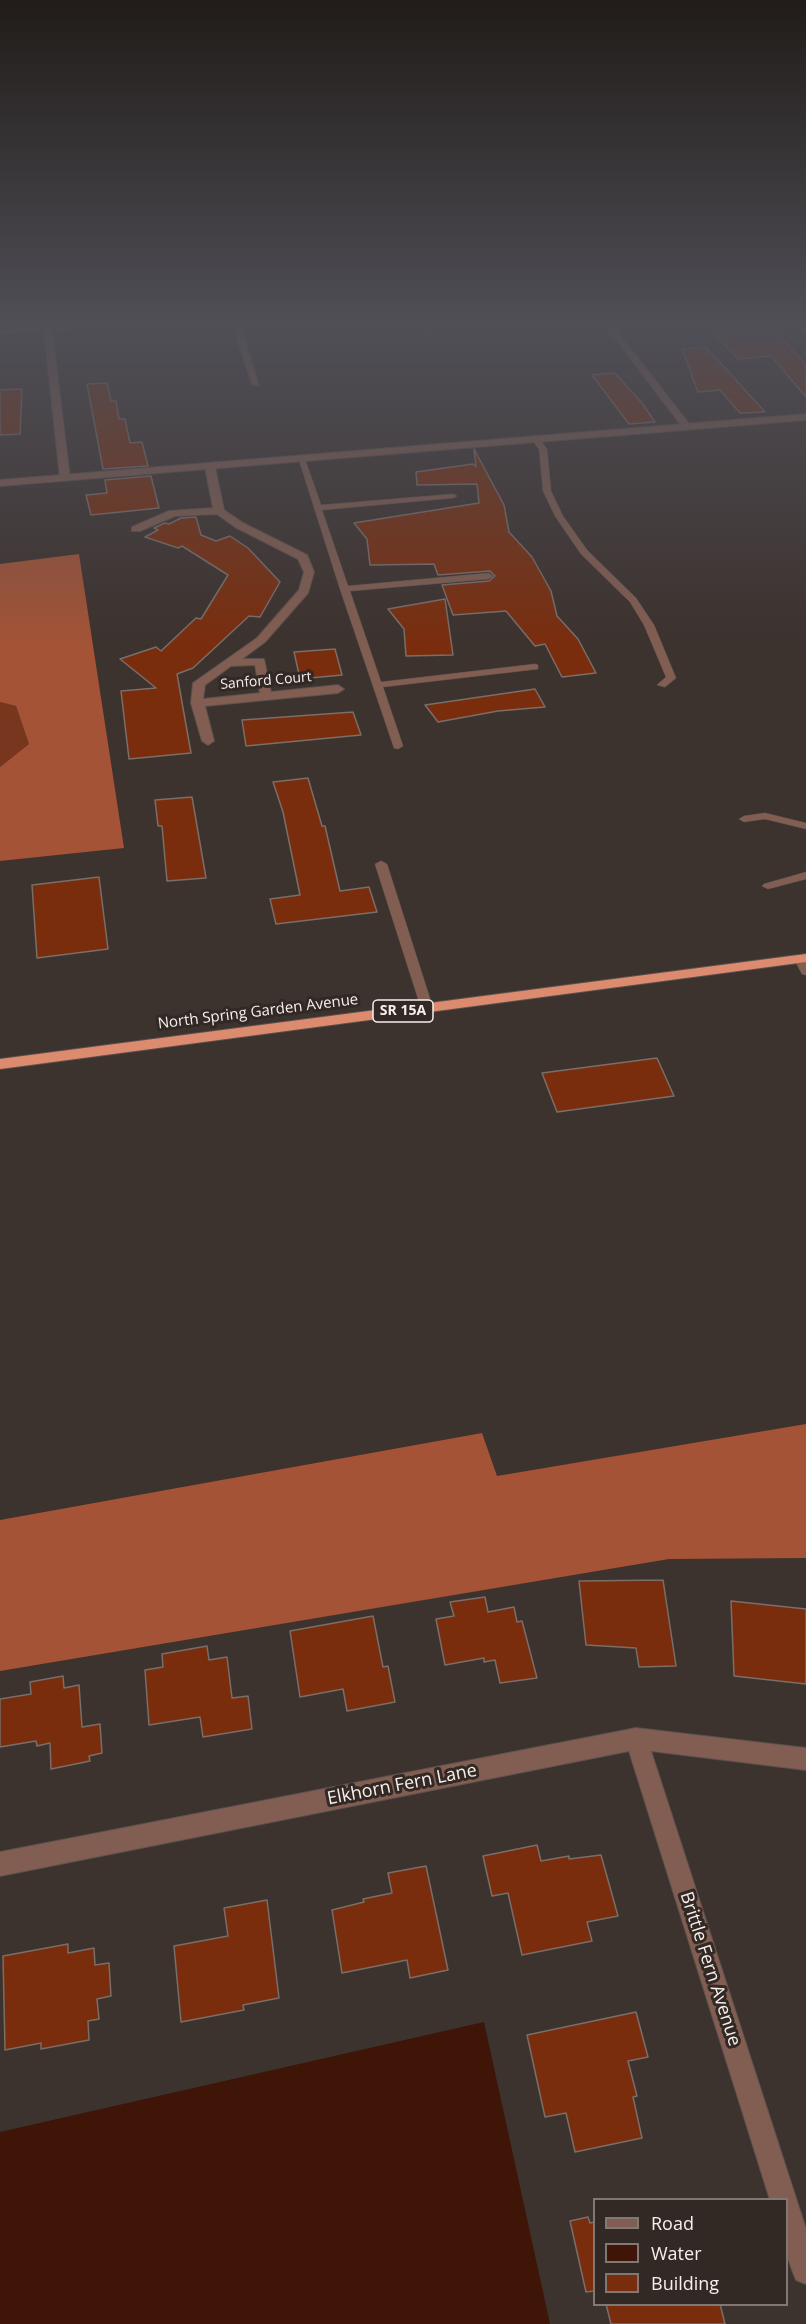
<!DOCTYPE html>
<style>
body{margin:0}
#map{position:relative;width:806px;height:2324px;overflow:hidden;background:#3c322e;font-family:"Open Sans",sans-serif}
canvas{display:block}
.legend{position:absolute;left:593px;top:2198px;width:195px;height:108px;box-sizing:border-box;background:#322824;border:2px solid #817874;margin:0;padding:8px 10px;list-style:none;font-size:18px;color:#f7efed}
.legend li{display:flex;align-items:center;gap:12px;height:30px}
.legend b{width:30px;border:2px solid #817874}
</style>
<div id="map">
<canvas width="806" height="2324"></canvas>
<ul class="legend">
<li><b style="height:8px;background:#825d51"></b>Road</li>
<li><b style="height:16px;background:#3e1506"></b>Water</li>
<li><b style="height:16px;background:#7a2d0d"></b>Building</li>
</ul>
</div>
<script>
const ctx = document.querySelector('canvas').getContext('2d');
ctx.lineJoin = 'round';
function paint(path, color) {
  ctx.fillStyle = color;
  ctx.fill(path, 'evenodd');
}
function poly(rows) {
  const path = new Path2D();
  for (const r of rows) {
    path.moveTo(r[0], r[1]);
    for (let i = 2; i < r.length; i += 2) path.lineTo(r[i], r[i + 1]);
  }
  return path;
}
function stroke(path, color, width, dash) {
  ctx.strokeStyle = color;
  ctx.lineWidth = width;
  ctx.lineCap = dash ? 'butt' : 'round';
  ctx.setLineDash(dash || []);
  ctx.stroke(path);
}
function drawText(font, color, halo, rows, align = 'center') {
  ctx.font = font + ' "Open Sans",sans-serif';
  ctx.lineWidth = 6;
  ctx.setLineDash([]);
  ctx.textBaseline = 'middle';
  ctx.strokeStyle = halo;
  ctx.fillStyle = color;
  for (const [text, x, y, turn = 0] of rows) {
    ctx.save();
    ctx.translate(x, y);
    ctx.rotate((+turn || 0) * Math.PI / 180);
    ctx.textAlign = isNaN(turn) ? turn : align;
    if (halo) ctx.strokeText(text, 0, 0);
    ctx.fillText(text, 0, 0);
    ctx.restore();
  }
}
paint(poly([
 [0,702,16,706,29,744,0,767]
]), '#78361e');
paint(poly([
 [79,554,124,848,0,861,0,767,29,744,16,706,0,702,0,564],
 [806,1424,806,1558,669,1559,0,1671,0,1520,482,1433,497,1476]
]), '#a45336');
paint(poly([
 [484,2022,550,2324,0,2324,0,2132]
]), '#3e1506');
const building = poly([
 [771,326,806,365,806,397,771,356,738,359,710,329,771,326],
 [706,347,765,412,740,413,720,390,698,392,682,349,706,347],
 [615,373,642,403,655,422,629,424,592,375,615,373],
 [107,383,111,401,116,401,119,419,125,419,130,443,142,442,148,466,103,469,87,384,107,383],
 [22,389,20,434,0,435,0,390,22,389],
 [474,449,504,505,509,532,532,557,551,591,557,616,578,639,596,673,562,677,545,644,535,646,506,611,453,615,442,585,489,581,495,576,490,571,438,575,434,564,370,565,367,539,354,523,479,503,477,484,417,485,416,472,473,464,476,467,474,449],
 [151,476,159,508,91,515,86,495,107,493,105,480,151,476],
 [196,517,201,535,216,541,230,536,248,548,280,582,260,617,249,616,193,668,177,674,191,753,129,759,121,691,156,688,120,659,156,647,161,651,196,618,201,619,228,575,182,546,178,548,145,537,158,530,154,528,165,523,169,524,181,518,196,517],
 [445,599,453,655,406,656,404,629,388,609,445,599],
 [335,649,342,675,300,679,294,652,335,649],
 [535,689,545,707,498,711,438,722,425,705,535,689],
 [353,712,361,735,246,746,242,720,353,712],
 [308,778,322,826,325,826,340,891,369,887,377,912,276,924,270,899,300,895,283,812,273,782,308,778],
 [192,797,206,878,167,881,162,826,158,826,155,800,192,797],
 [99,877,108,949,37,958,32,885,99,877],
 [657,1058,674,1096,557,1112,542,1073,657,1058],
 [663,1580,676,1666,639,1667,636,1648,586,1645,579,1581,663,1580],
 [485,1597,488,1612,514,1607,517,1622,522,1621,537,1678,500,1683,495,1660,484,1662,484,1658,445,1665,436,1619,454,1616,450,1602,485,1597],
 [731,1601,806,1609,806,1684,734,1676,731,1601],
 [373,1616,383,1667,388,1666,395,1702,347,1711,343,1689,300,1697,290,1631,373,1616],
 [207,1646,209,1660,227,1657,232,1698,248,1696,252,1729,203,1737,200,1717,149,1725,145,1670,163,1667,162,1654,207,1646],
 [63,1676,64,1688,79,1685,82,1727,100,1724,102,1753,89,1756,90,1761,51,1769,50,1743,37,1746,36,1741,0,1747,0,1699,31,1694,30,1682,63,1676],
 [537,1845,541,1861,569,1856,569,1859,601,1855,618,1916,587,1922,592,1941,522,1955,508,1893,492,1896,483,1856,537,1845],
 [426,1866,448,1970,410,1978,407,1960,342,1973,332,1910,364,1902,363,1899,392,1893,388,1873,426,1866],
 [267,1900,279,1998,243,2005,244,2010,181,2022,174,1946,228,1936,224,1908,267,1900],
 [68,1944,68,1953,94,1948,95,1965,109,1963,111,1996,97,1999,99,2019,88,2021,89,2040,41,2049,41,2043,5,2050,3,1956,68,1944],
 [636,2012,648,2057,628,2061,637,2096,633,2097,642,2138,575,2152,566,2113,545,2117,527,2035,636,2012],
 [588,2217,590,2223,594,2222,594,2291,586,2292,570,2221,588,2217],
 [606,2304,720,2304,725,2324,611,2324,606,2304]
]);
paint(building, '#7a2d0d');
stroke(building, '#7a6e69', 1.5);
const service = poly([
 [533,438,539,438,547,449,551,491,563,516,587,550,636,598,654,625,676,678,665,687,657,685,666,677,644,625,630,602,581,554,555,516,543,491,539,449,532,440,533,438],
 [298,457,305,459,321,505,453,494,457,496,453,498,322,510,348,586,489,573,493,576,489,579,350,591,381,682,535,664,538,665,538,669,383,687,403,746,398,749,394,748,340,589,298,457],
 [765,813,806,823,806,829,765,819,744,822,739,819,744,816,765,813],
 [381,861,387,864,433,1008,431,1011,427,1012,421,1008,375,864,381,861],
 [806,872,806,879,768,889,762,886,764,884,806,872],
 [800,955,806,959,806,975,802,974,794,959,800,955]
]);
const minor = poly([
 [43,323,51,323,51,326,133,323,52,331,70,478,65,481,60,478,44,331,0,334,0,330,43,327,43,323],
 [232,323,240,323,259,386,252,384,232,323],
 [418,323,426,323,431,335,425,335,418,323],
 [603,323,611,323,690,425,690,429,684,429,603,323],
 [210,464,215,467,224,510,243,523,307,555,314,572,308,593,265,642,242,659,264,659,271,692,338,685,344,689,338,693,205,706,214,741,208,745,202,741,191,703,193,683,257,638,299,590,304,572,298,559,235,527,217,514,175,516,140,531,132,531,132,527,169,511,213,508,205,467,210,464],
 [255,665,260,693,203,699,205,685,231,666,255,665],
 [636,1728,806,1748,806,1770,651,1751,806,2229,806,2284,796,2280,792,2270,786,2252,786,2200,770,2200,629,1751,0,1876,0,1852,636,1728]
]);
const tertiary = poly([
 [793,323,802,323,806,327,806,333,793,323],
 [806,414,806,420,0,486,0,480,806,414]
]);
const trunk = poly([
 [806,954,806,962,0,1069,0,1059,806,954]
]);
stroke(service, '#5a504d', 1);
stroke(minor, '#5a504d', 2);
stroke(tertiary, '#5a504d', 2);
stroke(trunk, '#5a504d', 2);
paint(service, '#825d51');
paint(minor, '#825d51');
paint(tertiary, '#825d51');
paint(trunk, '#dc8b6e');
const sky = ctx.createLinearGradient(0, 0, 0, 648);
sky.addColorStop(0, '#211c19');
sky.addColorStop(0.5, '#504f57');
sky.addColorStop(1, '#504f5700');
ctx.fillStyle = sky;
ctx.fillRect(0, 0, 806, 648);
drawText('14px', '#f7efed', '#322824', [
 ["Sanford Court",266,681,-5]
]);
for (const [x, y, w] of [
 [403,1011,60]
]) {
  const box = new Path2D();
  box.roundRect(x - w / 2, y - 11, w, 22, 4.5);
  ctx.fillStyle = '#322824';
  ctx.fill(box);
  stroke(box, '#f7efed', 1.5);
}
drawText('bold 14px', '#f7efed', null, [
 ["SR 15A",403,1011]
]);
drawText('15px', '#f7efed', '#322824', [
 ["North Spring Garden Avenue",258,1012,-7]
]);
drawText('18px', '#f7efed', '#322824', [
 ["Elkhorn Fern Lane",402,1785,-11],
 ["Brittle Fern Avenue",710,1969,72]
]);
</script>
